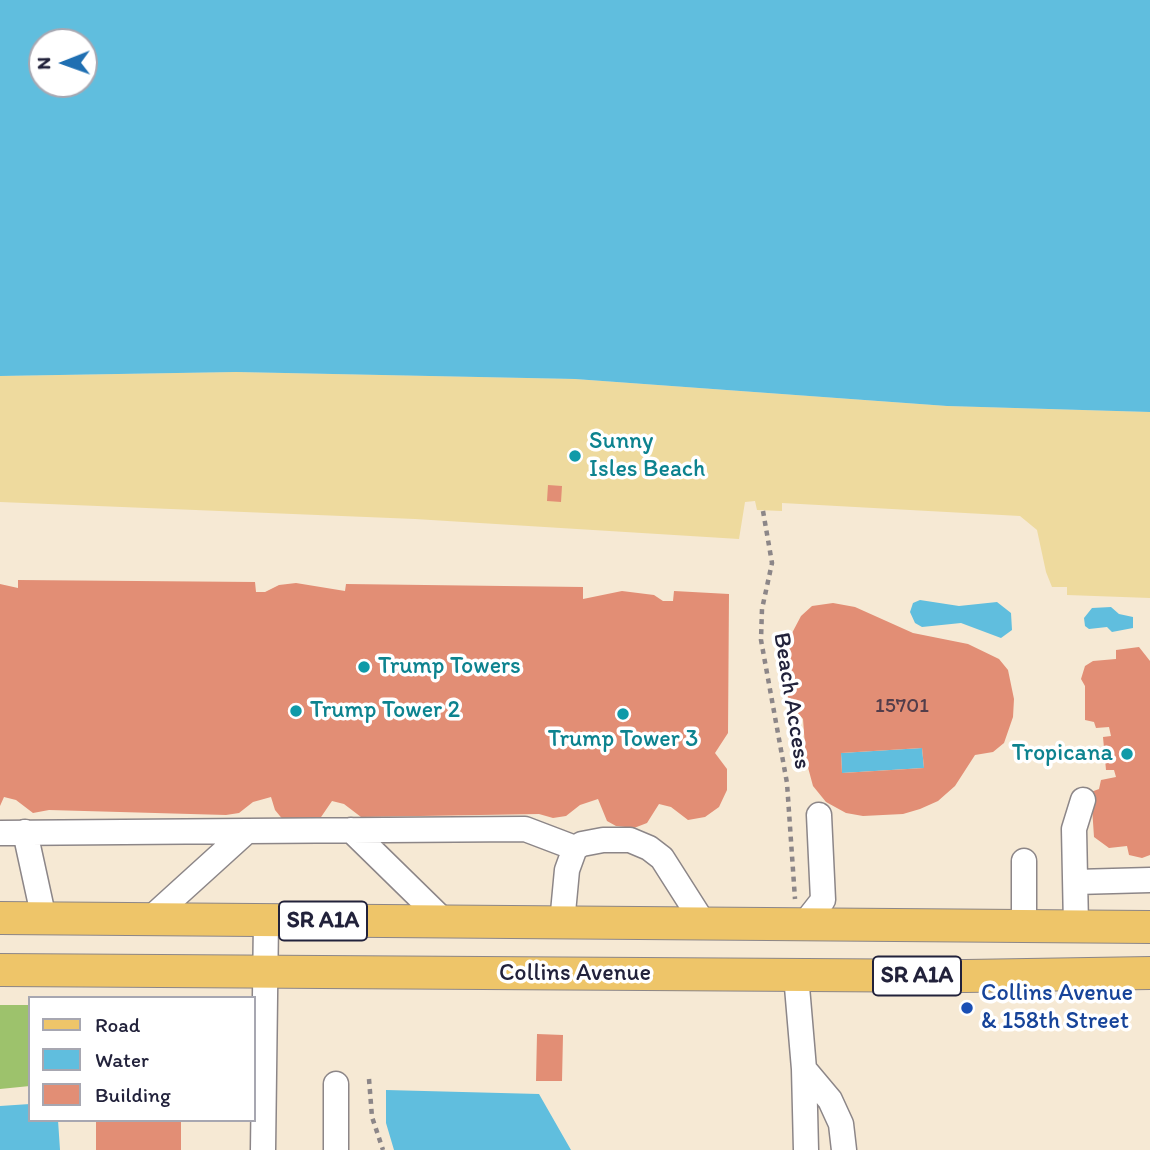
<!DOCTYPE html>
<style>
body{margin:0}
#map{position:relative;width:1150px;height:1150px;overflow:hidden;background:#f6e9d4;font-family:Itim,sans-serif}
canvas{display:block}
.legend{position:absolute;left:28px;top:996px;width:228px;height:126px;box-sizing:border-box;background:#fff;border:2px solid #a7a7b1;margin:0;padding:9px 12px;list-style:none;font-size:21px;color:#22223b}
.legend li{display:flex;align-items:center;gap:14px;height:35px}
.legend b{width:35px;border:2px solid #a7a7b1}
.north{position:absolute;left:28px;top:28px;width:70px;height:70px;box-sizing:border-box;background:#fff;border:2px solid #a7a7b1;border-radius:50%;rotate:269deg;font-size:19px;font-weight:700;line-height:28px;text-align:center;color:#22223b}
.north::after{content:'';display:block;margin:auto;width:24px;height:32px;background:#1f6fb2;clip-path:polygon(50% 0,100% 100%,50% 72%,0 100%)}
</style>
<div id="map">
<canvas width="1150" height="1150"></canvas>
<ul class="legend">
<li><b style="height:9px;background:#eec569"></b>Road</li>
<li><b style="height:19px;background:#60bede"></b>Water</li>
<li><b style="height:19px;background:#e28e75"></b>Building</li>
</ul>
<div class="north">N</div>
</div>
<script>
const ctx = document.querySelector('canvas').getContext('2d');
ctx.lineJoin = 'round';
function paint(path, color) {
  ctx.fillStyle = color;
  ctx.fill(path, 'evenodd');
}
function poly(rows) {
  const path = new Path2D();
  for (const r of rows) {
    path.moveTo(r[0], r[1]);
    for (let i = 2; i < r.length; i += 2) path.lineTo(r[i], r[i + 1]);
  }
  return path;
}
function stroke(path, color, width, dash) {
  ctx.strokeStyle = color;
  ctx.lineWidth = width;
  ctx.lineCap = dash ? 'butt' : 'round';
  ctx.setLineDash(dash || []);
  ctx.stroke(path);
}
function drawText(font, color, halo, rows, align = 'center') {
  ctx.font = font + ' Itim,sans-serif';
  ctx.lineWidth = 7;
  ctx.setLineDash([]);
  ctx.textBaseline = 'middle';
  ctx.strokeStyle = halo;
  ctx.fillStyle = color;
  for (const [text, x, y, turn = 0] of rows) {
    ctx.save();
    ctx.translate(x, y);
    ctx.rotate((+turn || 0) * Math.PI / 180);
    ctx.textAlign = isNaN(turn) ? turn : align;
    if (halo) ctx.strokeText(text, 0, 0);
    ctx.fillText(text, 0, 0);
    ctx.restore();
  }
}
paint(poly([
 [0,1005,30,1005,30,1086,0,1089]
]), '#9dc26c');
paint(poly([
 [236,372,575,379,947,406,1150,412,1150,598,1067,595,1067,587,1052,587,1046,572,1037,530,1020,516,782,503,782,511,757,510,755,501,745,502,739,539,415,519,0,502,0,376]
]), '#eeda9e');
paint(poly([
 [0,0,1150,0,1150,412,947,406,575,379,236,372,0,376],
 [84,42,84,84,42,84,42,42],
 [920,600,959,606,997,602,1011,613,1012,630,1001,638,961,623,922,627,915,623,910,612,913,603],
 [1111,607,1119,614,1133,617,1133,628,1112,632,1107,627,1089,629,1085,626,1084,618,1092,608],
 [922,748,924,768,842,773,841,753],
 [386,1090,539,1094,571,1150,394,1150,386,1123],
 [30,1104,30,1120,58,1120,60,1150,0,1150,0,1106]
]), '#60bede');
paint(poly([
 [548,485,562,486,561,502,547,501],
 [18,580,255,582,256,592,265,592,279,585,296,583,345,591,346,584,583,587,583,599,622,591,654,595,663,601,673,601,674,591,729,594,728,733,715,753,727,769,727,790,719,807,705,817,688,820,671,807,659,804,647,823,634,828,616,826,607,821,598,799,580,805,566,816,553,818,539,814,361,817,344,804,332,801,319,820,284,821,275,810,271,797,253,802,239,813,226,815,49,810,33,813,16,800,4,797,0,806,0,584,18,588],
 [833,603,855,607,913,633,968,644,999,659,1008,670,1014,699,1013,717,1004,743,993,752,975,755,955,786,938,801,920,809,903,814,863,816,846,813,826,802,813,786,806,760,803,719,790,704,786,691,785,663,791,635,801,616,812,606],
 [922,748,924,768,842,773,841,753],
 [1139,647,1150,661,1150,855,1142,858,1129,855,1127,846,1109,848,1094,837,1091,792,1099,789,1101,780,1116,777,1114,770,1106,770,1103,737,1111,736,1109,727,1096,728,1094,722,1085,720,1085,686,1081,679,1085,666,1093,661,1116,659,1116,650],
 [537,1034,563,1035,562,1081,536,1081],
 [96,1120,181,1120,181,1150,96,1150]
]), '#e28e75');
const minor = poly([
 [351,830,445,922],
 [25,832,44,919],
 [0,833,247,831],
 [1076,882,1150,880],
 [150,919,247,831,525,829,575,848],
 [562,923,567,870,575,848,582,844,603,840,630,840,649,848,662,858,704,924],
 [805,923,823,900,819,815],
 [1024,925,1024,861],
 [1076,926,1074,829,1083,800],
 [796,975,804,1069,806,1150],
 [804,1069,830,1100,841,1124,844,1150],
 [336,1084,336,1150],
 [263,1150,266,920]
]);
const major = poly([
 [0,918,1150,927],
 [0,970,966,976,1150,973]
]);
stroke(minor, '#8c8688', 27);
stroke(major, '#8c8688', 34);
stroke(poly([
 [763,511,772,563,762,609,761,640,787,783,795,899],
 [369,1079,372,1117,383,1150]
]), '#8c8688', 4.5, [5, 5]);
stroke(minor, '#fff', 24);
stroke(major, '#eec569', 32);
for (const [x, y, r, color] of [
 [575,456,7,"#0f9aa8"],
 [364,667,7,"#0f9aa8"],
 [296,711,7,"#0f9aa8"],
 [623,714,7,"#0f9aa8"],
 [1127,754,7,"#0f9aa8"],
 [967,1008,7,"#1a4fb4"]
]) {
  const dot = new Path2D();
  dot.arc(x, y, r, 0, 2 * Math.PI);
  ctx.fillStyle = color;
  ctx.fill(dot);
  stroke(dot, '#fff', 2.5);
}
drawText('21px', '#523d4a', null, [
 ["15701",902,707]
]);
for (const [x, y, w] of [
 [323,921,88],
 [917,976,88]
]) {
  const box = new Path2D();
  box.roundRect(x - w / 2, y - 19.5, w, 39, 5);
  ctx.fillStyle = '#fff';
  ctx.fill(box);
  stroke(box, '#22223b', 2);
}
drawText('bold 23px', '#22223b', null, [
 ["SR A1A",323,921],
 ["SR A1A",917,976]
]);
drawText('24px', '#0d838f', '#fff', [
 ["Sunny",589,442],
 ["Isles Beach",589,470],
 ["Trump Towers",378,667],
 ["Trump Tower 2",310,711],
 ["Trump Tower 3",623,740,"center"],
 ["Tropicana",1113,754,"right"]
], 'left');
drawText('24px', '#22223b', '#fff', [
 ["Beach Access",791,701,81],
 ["Collins Avenue",575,974]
]);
drawText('24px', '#164399', '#fff', [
 ["Collins Avenue",981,994],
 ["& 158th Street",981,1022]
], 'left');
</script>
